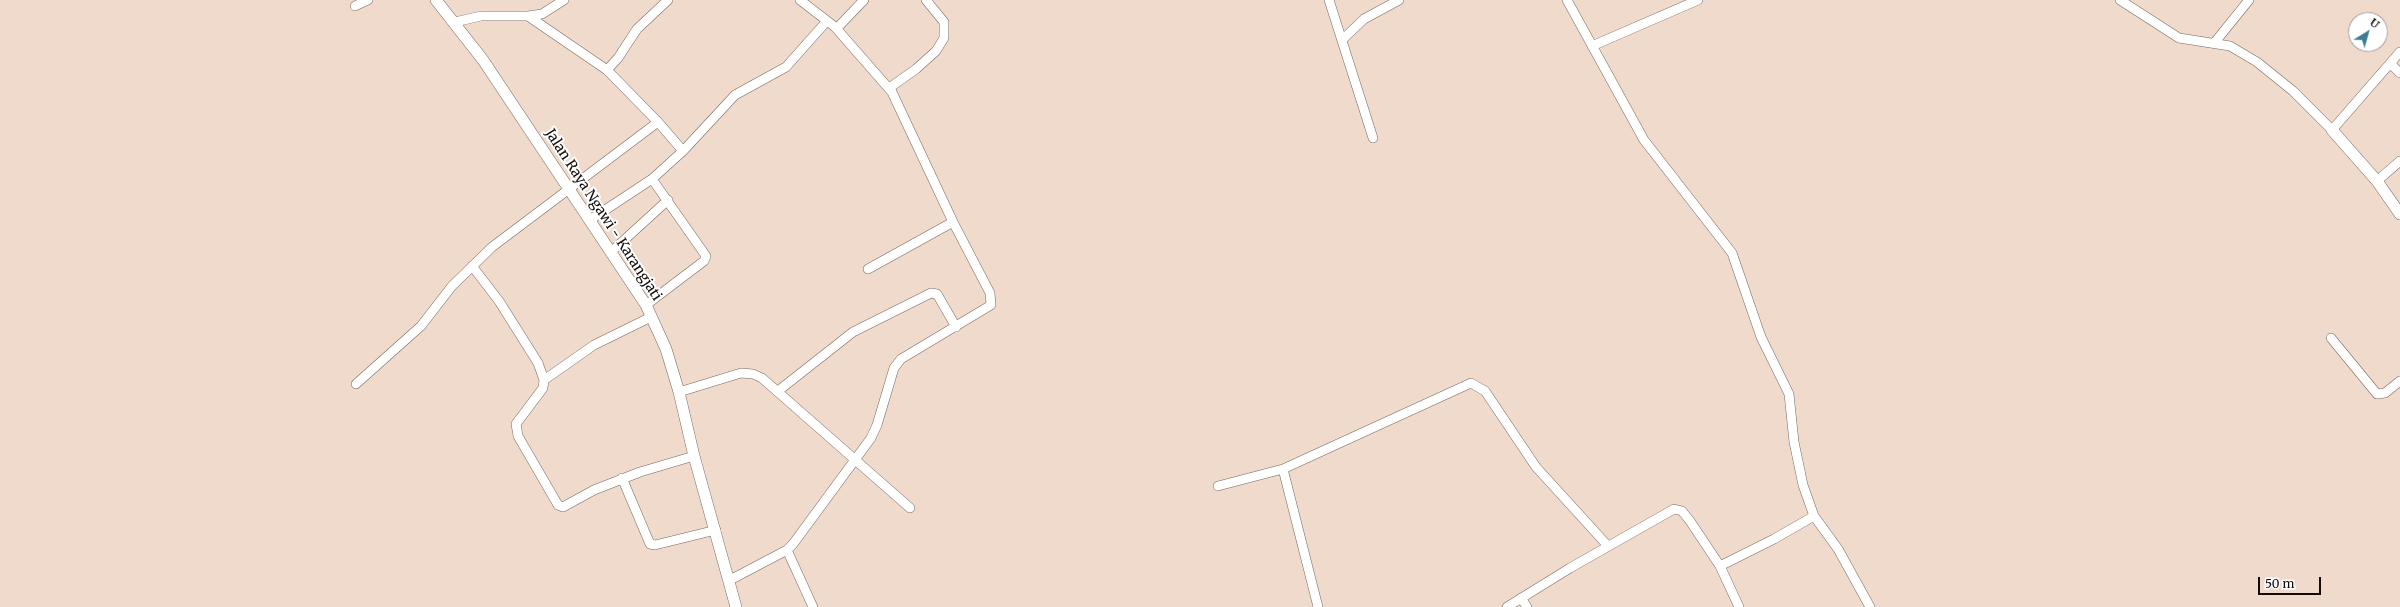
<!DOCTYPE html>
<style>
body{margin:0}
#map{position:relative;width:2400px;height:607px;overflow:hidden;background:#efdacc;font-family:Merriweather,serif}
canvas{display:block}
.north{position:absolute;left:2348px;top:12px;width:40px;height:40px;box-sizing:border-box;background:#fff;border:1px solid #a09d9c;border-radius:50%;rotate:37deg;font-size:11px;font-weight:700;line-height:16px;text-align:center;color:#120b07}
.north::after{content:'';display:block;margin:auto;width:14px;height:18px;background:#3d7d91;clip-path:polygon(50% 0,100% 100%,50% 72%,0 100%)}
.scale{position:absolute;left:2258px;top:577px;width:63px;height:18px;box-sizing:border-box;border:2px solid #120b07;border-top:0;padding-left:5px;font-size:12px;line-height:14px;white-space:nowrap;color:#120b07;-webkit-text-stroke:3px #fff;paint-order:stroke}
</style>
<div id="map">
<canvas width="2400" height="607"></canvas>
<div class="north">U</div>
<div class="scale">50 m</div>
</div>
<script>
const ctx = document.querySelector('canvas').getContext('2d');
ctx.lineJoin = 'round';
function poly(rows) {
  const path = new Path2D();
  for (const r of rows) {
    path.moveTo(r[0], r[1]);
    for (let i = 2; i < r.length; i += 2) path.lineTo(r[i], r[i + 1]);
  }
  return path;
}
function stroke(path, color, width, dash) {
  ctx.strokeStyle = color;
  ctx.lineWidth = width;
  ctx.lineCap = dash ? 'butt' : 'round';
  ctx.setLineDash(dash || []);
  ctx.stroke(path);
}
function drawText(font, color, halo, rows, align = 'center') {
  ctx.font = font + ' Merriweather,serif';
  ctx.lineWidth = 4;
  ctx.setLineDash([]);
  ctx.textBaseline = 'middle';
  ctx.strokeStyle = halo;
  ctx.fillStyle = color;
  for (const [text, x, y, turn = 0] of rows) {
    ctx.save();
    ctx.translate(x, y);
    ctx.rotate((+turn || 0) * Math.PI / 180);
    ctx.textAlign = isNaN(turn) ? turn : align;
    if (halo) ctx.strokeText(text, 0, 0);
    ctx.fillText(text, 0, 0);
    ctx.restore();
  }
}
const minor = poly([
 [800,0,835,27,839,26,864,0],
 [1329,0,1373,138],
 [1567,0,1644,140,1732,253,1761,337,1789,394,1794,442,1803,485,1814,516,1838,549,1870,607],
 [2120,0,2179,38,2230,46,2257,62,2293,91,2332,130,2400,52],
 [355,6,368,0],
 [528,16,607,70,658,122,683,151],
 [455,22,481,16,528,16,542,14,564,0],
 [835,27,891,91],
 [1343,39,1364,19,1399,0],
 [2215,42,2249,0],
 [1592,46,1698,0],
 [2391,64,2400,73],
 [607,70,618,58,637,29,668,0],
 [2377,181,2400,161],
 [590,220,652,179,683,151,735,95,786,67,826,22],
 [611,252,668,200],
 [472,266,499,301,538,363,544,380,543,388,516,424,518,436,558,505,563,507,594,490,640,472,694,456],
 [868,269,953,222],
 [646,305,704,261,706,256,652,179],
 [2331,338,2377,394,2385,393,2400,381],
 [544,380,594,345,651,317],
 [356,384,421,326,452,286,492,247,658,122],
 [778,391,853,332,931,293,937,294,956,327],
 [679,392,741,373,753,374,762,378,910,508],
 [622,478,650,544,655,545,716,530],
 [1218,486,1283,469],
 [787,550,813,607],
 [1720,566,1774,539,1814,516],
 [730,580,787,550,793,544,871,438,877,425,894,368,901,359,991,305,990,293,953,222,891,90,892,86,916,69,936,51,944,38,944,22,926,0],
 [1521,598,1527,607],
 [1318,607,1283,469,1471,383,1485,391,1536,467,1608,546],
 [1507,607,1570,568,1674,509,1682,511,1690,521,1720,566,1739,607]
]);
const tertiary = poly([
 [436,0,483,60,646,305,666,349,679,392,694,456,736,607],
 [2332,130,2377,181,2400,214]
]);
stroke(minor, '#79675b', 10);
stroke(tertiary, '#79675b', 12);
stroke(minor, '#fff', 9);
stroke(tertiary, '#fff', 11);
drawText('14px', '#120b07', '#fff', [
 ["Jalan Raya Ngawi - Karangjati",603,215,57]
]);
</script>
